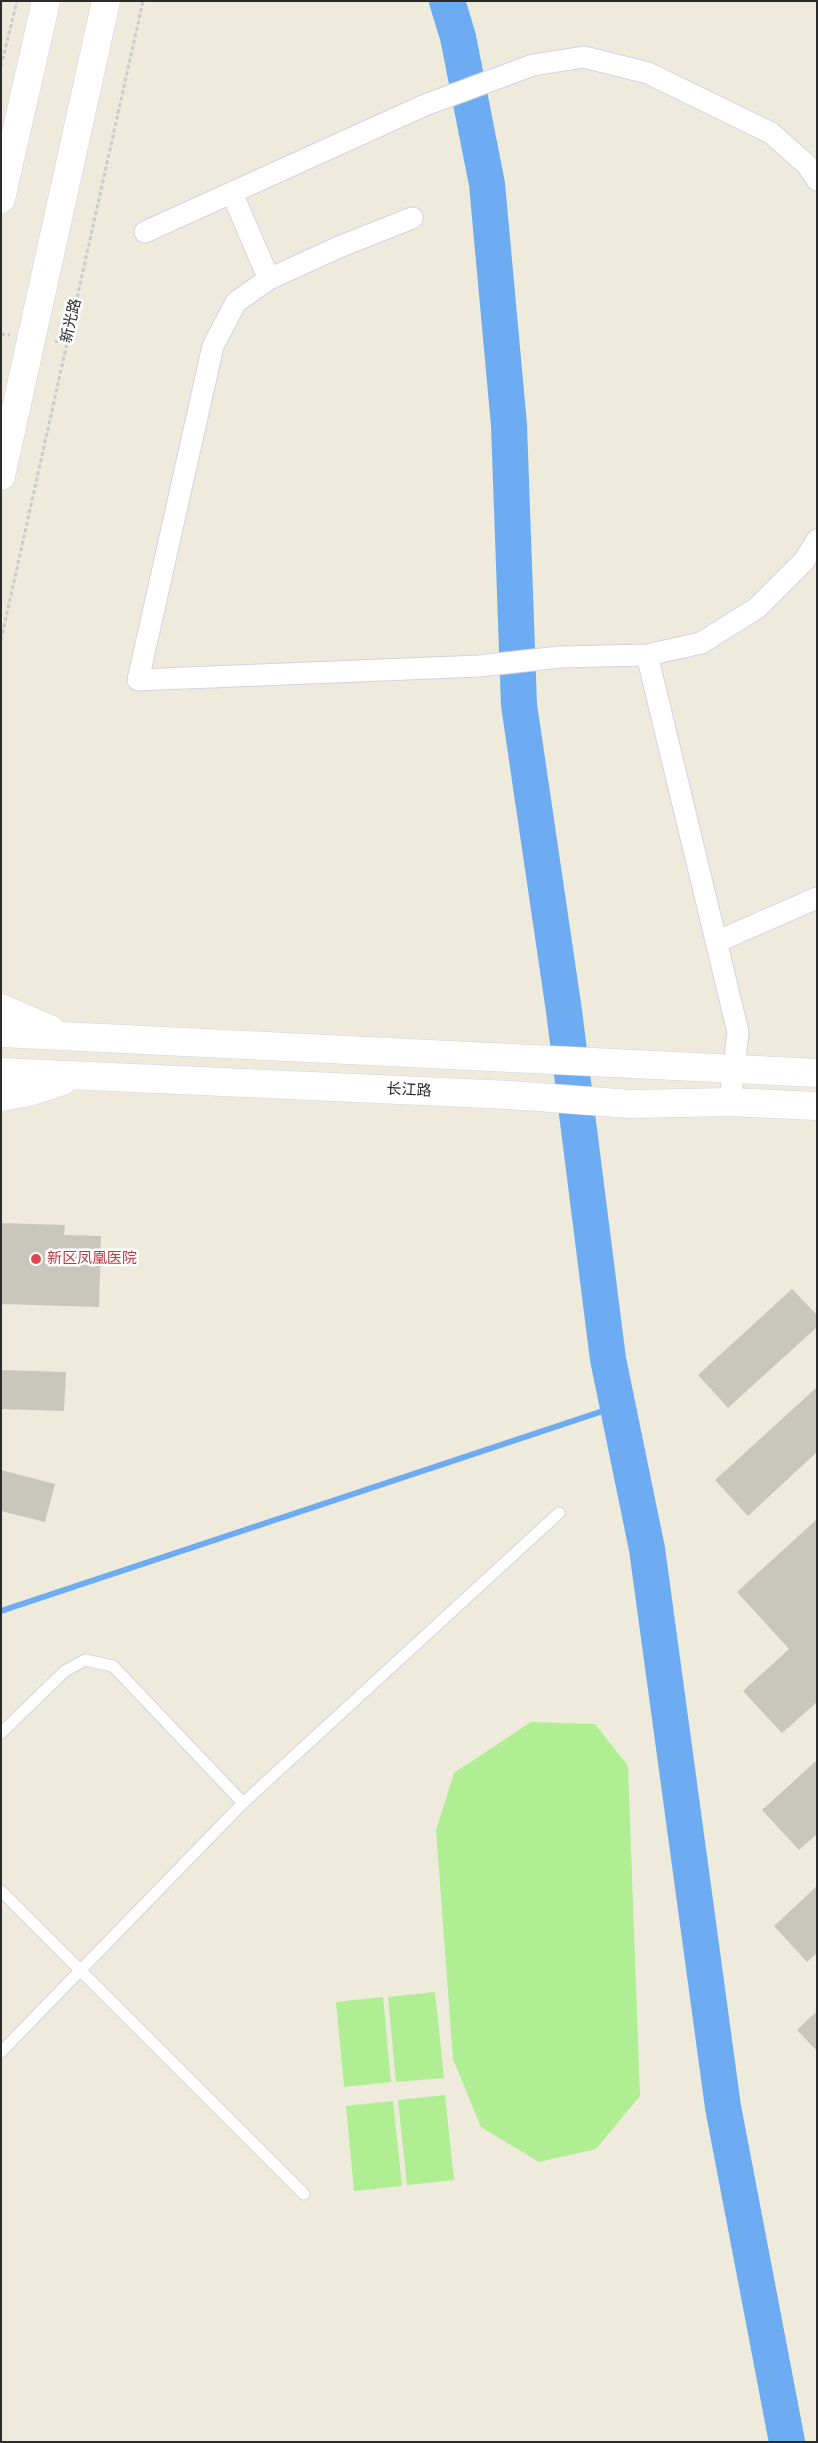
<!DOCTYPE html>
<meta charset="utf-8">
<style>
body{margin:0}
#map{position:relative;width:818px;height:2443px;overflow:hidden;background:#eeebdd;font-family:"Nunito Sans",sans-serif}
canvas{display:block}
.frame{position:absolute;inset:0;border:2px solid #2b2b2b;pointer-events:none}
</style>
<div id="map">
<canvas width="818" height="2443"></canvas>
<div class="frame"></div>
</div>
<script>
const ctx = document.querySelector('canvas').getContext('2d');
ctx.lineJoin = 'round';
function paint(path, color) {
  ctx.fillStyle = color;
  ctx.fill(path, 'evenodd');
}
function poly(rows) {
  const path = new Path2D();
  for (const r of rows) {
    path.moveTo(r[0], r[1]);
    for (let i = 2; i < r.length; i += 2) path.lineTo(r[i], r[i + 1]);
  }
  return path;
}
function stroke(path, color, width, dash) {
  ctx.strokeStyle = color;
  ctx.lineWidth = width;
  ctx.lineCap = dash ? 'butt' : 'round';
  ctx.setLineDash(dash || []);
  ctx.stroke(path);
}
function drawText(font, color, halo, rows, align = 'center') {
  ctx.font = font + ' "Nunito Sans","Noto Sans SC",sans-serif';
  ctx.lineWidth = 5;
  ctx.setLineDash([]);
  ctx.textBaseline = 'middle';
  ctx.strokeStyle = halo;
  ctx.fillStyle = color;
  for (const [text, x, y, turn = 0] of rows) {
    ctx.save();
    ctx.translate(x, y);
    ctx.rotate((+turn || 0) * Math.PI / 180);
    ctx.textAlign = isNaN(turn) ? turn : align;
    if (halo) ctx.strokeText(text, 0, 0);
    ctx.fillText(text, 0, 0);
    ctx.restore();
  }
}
paint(poly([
 [531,1722,595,1724,628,1766,640,2096,596,2149,539,2162,481,2127,453,2059,436,1830,454,1773],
 [435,1992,444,2078,396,2082,388,1997],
 [383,1997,391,2082,344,2087,336,2002],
 [445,2095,454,2180,407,2185,398,2100],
 [393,2101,402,2186,354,2191,346,2106]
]), '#b0ee93');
stroke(poly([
 [1,1611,618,1406]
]), '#6dacf3', 6);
stroke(poly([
 [447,1,458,37,487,184,509,425,519,705,564,1011,608,1359,647,1549,723,2107,787,2442]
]), '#6dacf3', 36);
paint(poly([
 [1,1223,65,1225,64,1235,101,1236,99,1307,1,1304],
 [792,1289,817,1315,817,1327,728,1408,698,1375],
 [1,1370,66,1372,64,1411,1,1409],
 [817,1387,817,1452,748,1516,715,1480],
 [1,1470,55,1484,45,1522,1,1511],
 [817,1519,817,1702,782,1733,743,1691,789,1649,737,1592],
 [817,1760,817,1834,799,1850,762,1810],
 [817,1886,817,1953,807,1962,774,1926],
 [817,2011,817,2051,797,2030]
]), '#c9c7bc');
const lane = poly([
 [1,1733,65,1671,85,1660,113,1666,243,1803],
 [1,1891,304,2194],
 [1,2052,243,1803,559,1513]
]);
const street = poly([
 [232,193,269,279],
 [412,218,339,247,269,279,236,302,213,346,138,680,479,666,560,657,647,655,701,643,757,608,804,561,817,540],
 [145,232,425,105,533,65,584,57,648,73,771,133,807,165,817,180],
 [647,655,738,1032,730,1102],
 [716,942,817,898]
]);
const secondary = poly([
 [1,199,46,1],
 [1,476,106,1],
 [1,1008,50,1029],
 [1,1033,817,1073],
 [1,1072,510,1095,631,1104,730,1102,817,1106],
 [1,1097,29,1092,63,1081]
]);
stroke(lane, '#d3d2e4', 13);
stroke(street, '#d3d2e4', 23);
stroke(secondary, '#d3d2e4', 29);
stroke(poly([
 [1,66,17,1],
 [1,334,10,335],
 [55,341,67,343],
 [1,640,143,1]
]), '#ccc', 3, [4, 2.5]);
stroke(lane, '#fff', 11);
stroke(street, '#fff', 21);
stroke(secondary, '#fff', 28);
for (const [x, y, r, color] of [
 [36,1259,6,"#e0444e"]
]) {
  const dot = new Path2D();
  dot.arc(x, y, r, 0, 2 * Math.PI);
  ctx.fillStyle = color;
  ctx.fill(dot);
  stroke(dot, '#fff', 2);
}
drawText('15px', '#2b2b2b', '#fff', [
 ["新光路",72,321,-77],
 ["长江路",409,1091,3]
]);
drawText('15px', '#be3a42', '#fff', [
 ["新区凤凰医院",47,1259]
], 'left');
</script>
